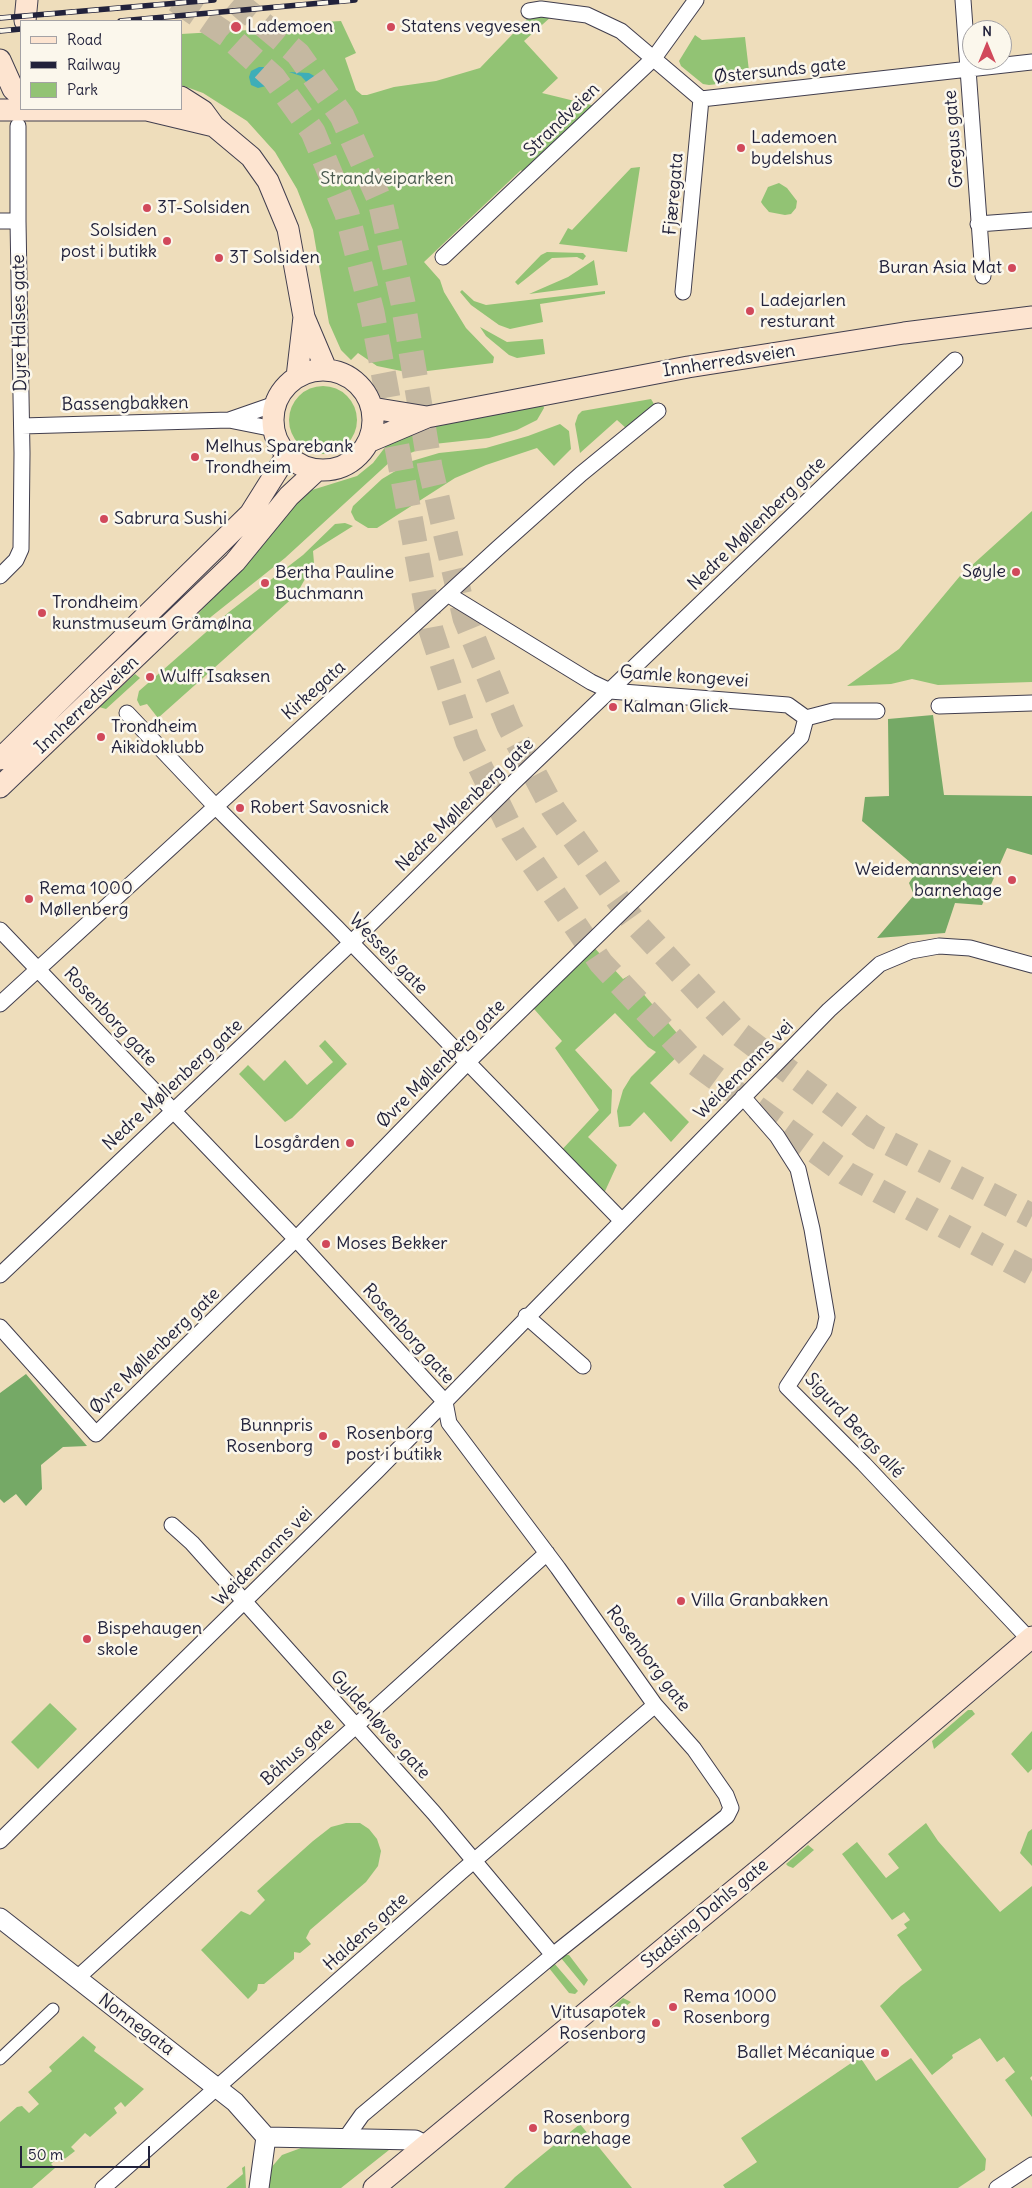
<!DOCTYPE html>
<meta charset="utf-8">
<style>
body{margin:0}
#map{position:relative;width:1032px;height:2188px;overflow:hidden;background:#edb;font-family:Delius,sans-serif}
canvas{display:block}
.legend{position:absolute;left:20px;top:20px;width:162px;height:90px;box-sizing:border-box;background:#fbf7ec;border:1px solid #a4a2a5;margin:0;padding:6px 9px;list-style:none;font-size:15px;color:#22223b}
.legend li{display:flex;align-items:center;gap:10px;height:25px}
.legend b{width:25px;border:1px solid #a4a2a5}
.north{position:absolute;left:962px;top:20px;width:50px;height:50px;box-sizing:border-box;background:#fbf7ec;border:1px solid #a4a2a5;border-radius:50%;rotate:0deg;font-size:14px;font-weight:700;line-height:20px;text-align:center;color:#22223b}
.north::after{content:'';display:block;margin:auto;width:18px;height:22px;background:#d1495b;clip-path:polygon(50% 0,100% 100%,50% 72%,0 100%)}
.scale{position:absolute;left:20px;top:2146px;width:130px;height:22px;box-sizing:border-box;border:2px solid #22223b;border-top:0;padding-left:6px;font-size:15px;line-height:18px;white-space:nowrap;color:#22223b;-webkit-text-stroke:4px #fbf7ec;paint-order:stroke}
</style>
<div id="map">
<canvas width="1032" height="2188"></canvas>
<ul class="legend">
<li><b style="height:6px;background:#fde4d0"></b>Road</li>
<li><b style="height:6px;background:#22223b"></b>Railway</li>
<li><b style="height:14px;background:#92c374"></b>Park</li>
</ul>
<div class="north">N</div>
<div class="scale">50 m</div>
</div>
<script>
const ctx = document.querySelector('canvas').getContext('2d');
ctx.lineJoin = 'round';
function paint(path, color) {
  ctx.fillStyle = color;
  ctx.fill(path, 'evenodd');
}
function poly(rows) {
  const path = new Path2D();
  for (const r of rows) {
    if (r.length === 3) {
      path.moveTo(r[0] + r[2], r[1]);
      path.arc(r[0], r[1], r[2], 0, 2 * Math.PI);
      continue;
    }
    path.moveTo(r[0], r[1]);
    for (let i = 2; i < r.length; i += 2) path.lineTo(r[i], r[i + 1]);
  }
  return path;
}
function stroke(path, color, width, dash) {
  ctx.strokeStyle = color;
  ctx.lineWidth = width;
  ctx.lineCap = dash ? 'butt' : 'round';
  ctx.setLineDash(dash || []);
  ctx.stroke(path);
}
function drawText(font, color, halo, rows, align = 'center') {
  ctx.font = font + ' Delius,sans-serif';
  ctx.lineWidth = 5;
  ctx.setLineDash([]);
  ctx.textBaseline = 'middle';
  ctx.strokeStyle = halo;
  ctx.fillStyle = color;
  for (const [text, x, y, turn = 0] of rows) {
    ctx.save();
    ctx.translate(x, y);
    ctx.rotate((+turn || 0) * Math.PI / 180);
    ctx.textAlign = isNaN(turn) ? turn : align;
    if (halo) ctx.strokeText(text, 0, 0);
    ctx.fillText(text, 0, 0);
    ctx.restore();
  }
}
paint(poly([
 [530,16,552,16,524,41,558,78,542,93,595,106,525,175,521,170,424,262,440,280,444,292,466,328,494,357,493,363,411,373,377,366,358,353,351,360,341,350,329,323,313,230,297,189,275,152,247,121,203,93,181,85,181,34,267,29,288,24,341,21,356,53,345,58,356,90,362,95,367,95,394,87,436,81,480,68],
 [695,35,702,40,745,37,749,71,736,82,709,85,703,84,681,66,679,61],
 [640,167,627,252,559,244,568,228,572,230,631,168],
 [779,183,787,188,797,201,796,208,791,214,785,215,769,212,763,205,761,202,768,187],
 [547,252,583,253,586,256,583,260,577,257,552,258,518,285,515,282,541,255],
 [594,260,598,285,529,294,568,277],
 [462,290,474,301,486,305,605,291,605,294,540,304,543,322,510,329,499,325,471,305,460,292],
 [480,327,507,342,543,339,545,354,517,358,509,355,486,336],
 [323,420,34],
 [651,399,654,404,627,429,617,420,580,453,575,424,578,415,582,411],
 [543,404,544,408,537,420,517,430,489,438,434,444,392,460,285,558,202,624,195,617,256,552,297,501,312,490,357,476,373,463,386,446,417,428],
 [560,424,569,431,571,449,554,466,537,448,486,465,455,478,377,528,368,528,355,520,351,512,353,506,382,479,412,461,439,453,486,448,528,436],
 [1032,511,1032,682,938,685,912,679,891,684,847,686,899,649,960,576],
 [345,523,353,526,313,551,314,563,296,595,158,718,147,704,140,706,137,700,139,691,229,612,303,555,335,524],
 [135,674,140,678,106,709,99,707],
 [590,943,623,979,628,976,688,1046,650,1083,689,1122,671,1142,644,1112,630,1126,619,1127,617,1111,623,1090,631,1077,656,1052,648,1047,615,1013,575,1050,612,1090,611,1113,588,1137,617,1165,601,1200,557,1155,599,1110,555,1048,562,1041,528,1002],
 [325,1040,347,1064,292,1118,285,1122,239,1074,248,1065,264,1081,285,1060,307,1085,333,1062,319,1046],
 [50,1703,77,1729,38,1769,11,1742],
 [968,1710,972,1710,975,1714,934,1749,932,1741],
 [1032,1731,1032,1769,1028,1773,1011,1754],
 [346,1823,360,1823,369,1829,377,1839,381,1851,378,1866,366,1882,310,1930,306,1938,311,1944,300,1953,294,1952,294,1959,264,1984,258,1984,257,1990,248,1999,201,1950,241,1911,250,1915,265,1900,257,1891,313,1841,331,1827],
 [926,1823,938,1841,1000,1912,1032,1886,1032,2076,1030,2078,1032,2081,1032,2117,1005,2080,1015,2072,1004,2057,997,2062,980,2038,952,2055,953,2058,932,2075,880,2006,901,1986,922,1970,897,1935,907,1928,904,1924,910,1920,904,1912,892,1920,842,1854,857,1842,886,1878,899,1868,888,1854],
 [1032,1829,1032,1866,1020,1853,1028,1832],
 [808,1845,814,1850,793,1868,788,1866,786,1864],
 [565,1955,569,1955,588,1980,584,1986,561,1958],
 [554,1963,578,1991,575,1994,569,1993,549,1968],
 [623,1998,631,2002,614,2016,608,2015,606,2013],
 [83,2036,96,2047,94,2051,144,2089,125,2107,121,2102,114,2108,117,2113,90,2137,85,2133,71,2147,75,2151,62,2161,58,2157,51,2164,55,2168,32,2188,0,2188,0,2122,17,2107,22,2106,29,2113,39,2104,28,2092,52,2071,49,2067],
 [860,2057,876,2081,911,2058,986,2159,985,2170,958,2188,725,2188,723,2185,757,2162,741,2138],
 [580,2124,632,2188,504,2188,515,2177],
 [384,2146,389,2150,341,2188,268,2188,270,2169,282,2155,301,2148],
 [245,2166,246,2188,226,2188,243,2174,242,2168]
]), '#92c374');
paint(poly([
 [933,715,944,795,1032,796,1032,855,1007,848,982,905,955,903,945,933,877,938,914,895,909,883,918,869,862,821,865,797,889,796,888,719],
 [26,1374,87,1446,63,1447,41,1465,42,1489,26,1506,16,1494,4,1503,0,1499,0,1393]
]), '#75a966');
paint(poly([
 [259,67,264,67,264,71,259,77,262,80,275,73,284,73,274,75,266,86,258,88,251,85,249,77,251,71],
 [289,72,309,73,323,81,325,86,318,89,310,86,301,76]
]), '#3eaeb8');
stroke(poly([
 [176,0,227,35,274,78,313,132,347,214,372,312,431,630,468,742,513,834,601,963,695,1063,847,1174,1032,1273],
 [234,0,298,54,342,116,380,201,403,303,430,467,465,618,509,726,553,809,634,922,733,1029,873,1135,1032,1216]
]), '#c5b8a1', 25, [25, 12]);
const pedestrian = poly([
 [0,2059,53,2009]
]);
const minor = poly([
 [963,0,983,276],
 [529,11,541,9,587,15,621,31,701,99,1032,62],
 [18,126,18,221],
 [0,221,18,221,22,453,21,549,16,560,0,576],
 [978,224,1032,220],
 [443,257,654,58,696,0],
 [683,292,701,99],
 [229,420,275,404],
 [22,426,229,420,274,429],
 [449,595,591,682,610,691,788,705,806,718,833,711,877,711],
 [939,706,1032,703],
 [127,713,216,807,337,928,622,1221],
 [0,930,296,1239,445,1402,449,1423,558,1568,655,1705,694,1749,726,1795,731,1808,727,1816,553,1955,362,2115,345,2139],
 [0,1004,498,548,581,474,658,411],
 [743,1097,777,1136,798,1169,812,1229,827,1317,824,1331,787,1387,864,1464,1029,1639],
 [0,1275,351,943,513,783,955,360],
 [526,1316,583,1366],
 [0,1327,96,1434,296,1239,467,1063,801,737,806,718],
 [172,1525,192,1543,434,1813,553,1955],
 [0,1841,377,1471,829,1010,880,964,911,951,939,946,970,948,1032,965],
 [76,1979,547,1553],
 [103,2188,461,1872,655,1705],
 [997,2188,1032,2165]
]);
const tertiary = poly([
 [0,1918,235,2102,266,2137,415,2140,425,2145],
 [259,2188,266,2137]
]);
const secondary = poly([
 [25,21,27,0],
 [0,60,13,89,21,96],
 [181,97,203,111,214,126,251,157,268,181,288,229,304,317,326,369],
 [0,110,147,110,214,126],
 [323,420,50],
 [297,377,304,317],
 [372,408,427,417],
 [368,442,427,417,688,367,904,333,1032,317],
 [0,759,250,514,287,455],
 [0,787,235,562,289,496,317,470],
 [374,2188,773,1858,1032,1637]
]);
stroke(pedestrian, '#413e4e', 13);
stroke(minor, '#413e4e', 17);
stroke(tertiary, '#413e4e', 21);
stroke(secondary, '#413e4e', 23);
stroke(pedestrian, '#fff', 11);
stroke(minor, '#fff', 15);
stroke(tertiary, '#fff', 19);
stroke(secondary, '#fde4d0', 21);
const rail = poly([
 [0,18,214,0],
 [120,21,355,0],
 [0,31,21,29]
]);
stroke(rail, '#22223b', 5.5);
stroke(rail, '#fbf7ec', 4, [11]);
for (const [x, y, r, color] of [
 [236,27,6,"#d1495b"],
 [391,27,5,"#d1495b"],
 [741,148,5,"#d1495b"],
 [147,208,5,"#d1495b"],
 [167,241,5,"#d1495b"],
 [219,258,5,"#d1495b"],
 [1012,268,5,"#d1495b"],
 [750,311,5,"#d1495b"],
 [195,457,5,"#d1495b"],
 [104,519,5,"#d1495b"],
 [1016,572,5,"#d1495b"],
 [265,583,5,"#d1495b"],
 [42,613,5,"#d1495b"],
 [150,677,5,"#d1495b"],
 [613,707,5,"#d1495b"],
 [101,737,5,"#d1495b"],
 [240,808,5,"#d1495b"],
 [1012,880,5,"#d1495b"],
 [29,899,5,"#d1495b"],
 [350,1143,5,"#d1495b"],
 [326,1244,5,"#d1495b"],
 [323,1436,5,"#d1495b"],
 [336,1444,5,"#d1495b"],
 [681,1601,5,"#d1495b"],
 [87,1639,5,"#d1495b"],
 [673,2007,5,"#d1495b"],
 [656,2023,5,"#d1495b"],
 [885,2053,5,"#d1495b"],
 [533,2128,5,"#d1495b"]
]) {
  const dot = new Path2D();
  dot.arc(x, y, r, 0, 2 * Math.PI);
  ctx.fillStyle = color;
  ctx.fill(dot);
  stroke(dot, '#fbf7ec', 2);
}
drawText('18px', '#22223b', '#fbf7ec', [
 ["Lademoen",247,27],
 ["Statens vegvesen",401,27],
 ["Lademoen",751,138],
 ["bydelshus",751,159],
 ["3T-Solsiden",157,208],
 ["Solsiden",157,231,"right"],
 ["post i butikk",157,252,"right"],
 ["3T Solsiden",229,258],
 ["Buran Asia Mat",1002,268,"right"],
 ["Ladejarlen",760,301],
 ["resturant",760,322],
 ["Melhus Sparebank",205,447],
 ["Trondheim",205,468],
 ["Sabrura Sushi",114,519],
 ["Søyle",1006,572,"right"],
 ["Bertha Pauline",275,573],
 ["Buchmann",275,594],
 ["Trondheim",52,603],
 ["kunstmuseum Gråmølna",52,624],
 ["Wulff Isaksen",160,677],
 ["Kalman Glick",623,707],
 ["Trondheim",111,727],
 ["Aikidoklubb",111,748],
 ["Robert Savosnick",250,808],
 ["Weidemannsveien",1002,870,"right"],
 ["barnehage",1002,891,"right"],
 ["Rema 1000",39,889],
 ["Møllenberg",39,910],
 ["Losgården",340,1143,"right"],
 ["Moses Bekker",336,1244],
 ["Bunnpris",313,1426,"right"],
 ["Rosenborg",313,1447,"right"],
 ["Rosenborg",346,1434],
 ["post i butikk",346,1455],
 ["Villa Granbakken",691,1601],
 ["Bispehaugen",97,1629],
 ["skole",97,1650],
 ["Rema 1000",683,1997],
 ["Rosenborg",683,2018],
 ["Vitusapotek",646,2013,"right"],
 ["Rosenborg",646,2034,"right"],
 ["Ballet Mécanique",875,2053,"right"],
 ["Rosenborg",543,2118],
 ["barnehage",543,2139]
], 'left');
drawText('18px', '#22223b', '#fbf7ec', [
 ["Østersunds gate",780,71,-6],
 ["Strandveien",562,120,-44],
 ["Gregus gate",954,139,-94],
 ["Fjæregata",674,194,-85],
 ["Dyre Halses gate",20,323,-91],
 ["Innherredsveien",729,361,-9],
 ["Bassengbakken",125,404,-1],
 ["Nedre Møllenberg gate",757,524,-44],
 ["Gamle kongevei",684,677,4],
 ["Kirkegata",314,691,-42],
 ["Innherredsveien",87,705,-43],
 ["Nedre Møllenberg gate",465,805,-44],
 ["Wessels gate",388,954,46],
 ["Rosenborg gate",110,1017,47],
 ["Øvre Møllenberg gate",441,1064,-45],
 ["Weidemanns vei",744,1070,-45],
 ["Nedre Møllenberg gate",173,1085,-43],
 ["Rosenborg gate",408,1334,48],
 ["Øvre Møllenberg gate",155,1351,-44],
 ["Sigurd Bergs allé",854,1426,47],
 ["Weidemanns vei",263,1557,-45],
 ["Rosenborg gate",648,1659,53],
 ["Gyldenløves gate",380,1725,48],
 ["Båhus gate",298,1752,-42],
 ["Stadsing Dahls gate",705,1914,-40],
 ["Haldens gate",366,1932,-42],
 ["Nonnegata",136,2025,37]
]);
drawText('18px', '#495a4f', '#fbf7ec', [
 ["Strandveiparken",387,179]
]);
</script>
